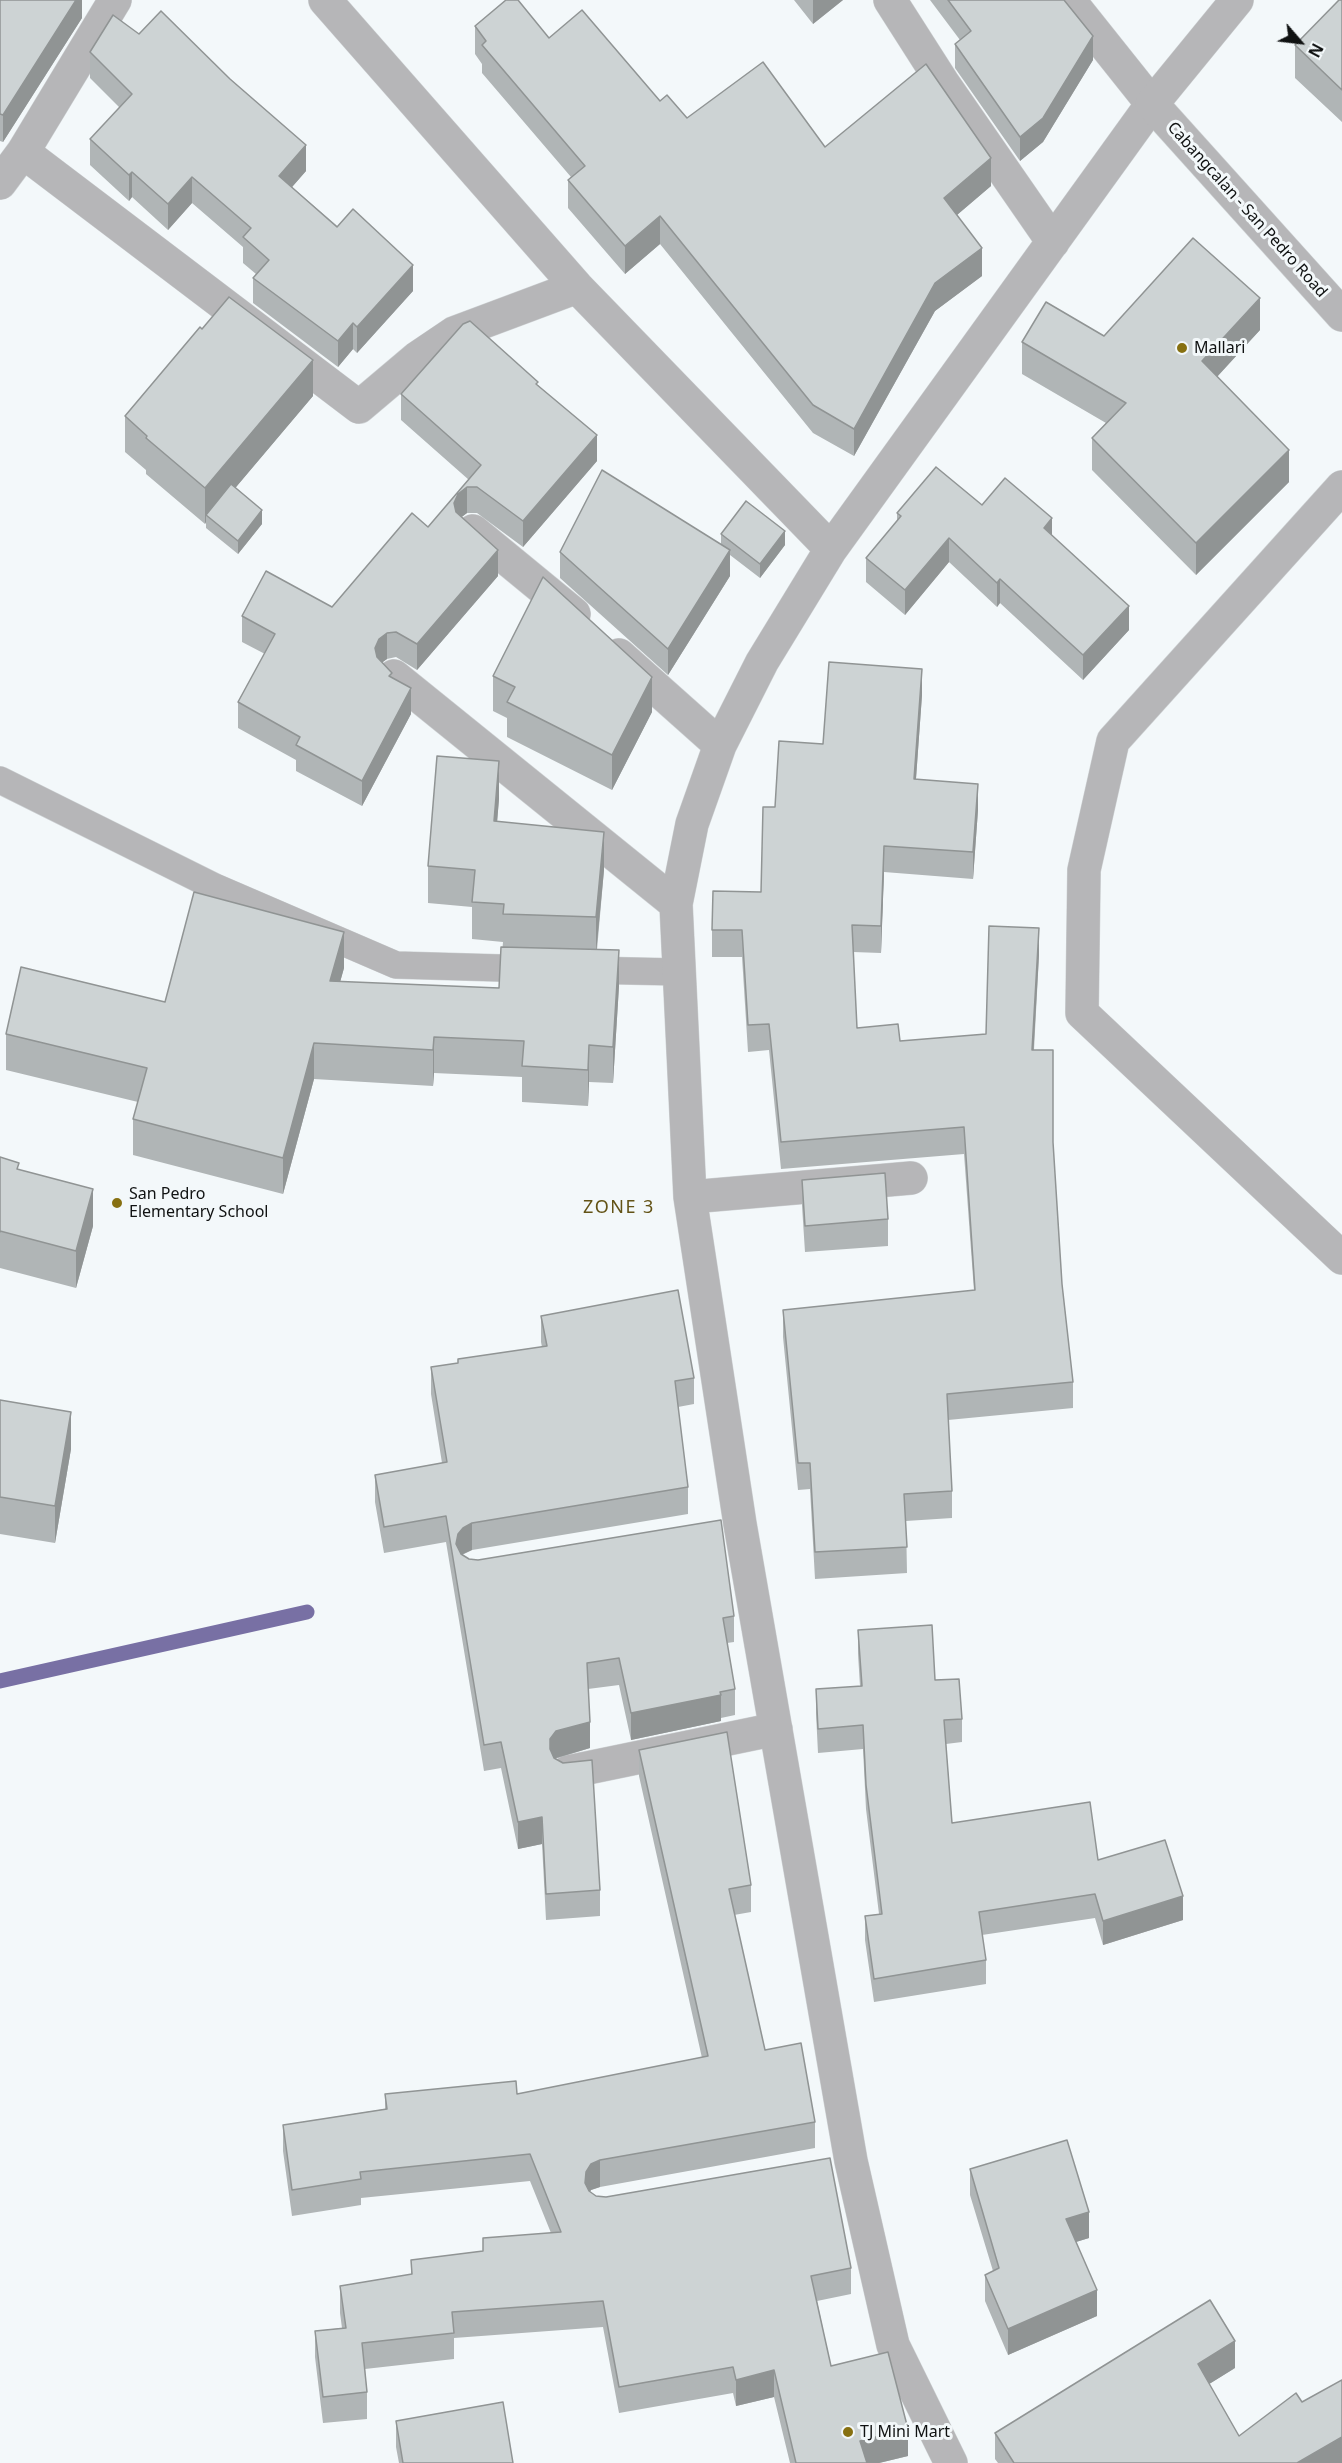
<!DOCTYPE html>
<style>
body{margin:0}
#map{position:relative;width:1342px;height:2463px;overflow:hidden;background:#f3f8fa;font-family:"Noto Sans",sans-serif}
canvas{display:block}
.north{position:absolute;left:1270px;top:12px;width:60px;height:60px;-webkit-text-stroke:4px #f3f8fa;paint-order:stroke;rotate:118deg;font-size:16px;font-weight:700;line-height:24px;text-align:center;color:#101212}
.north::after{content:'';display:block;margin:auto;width:21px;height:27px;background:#101212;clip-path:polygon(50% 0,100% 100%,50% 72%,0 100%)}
</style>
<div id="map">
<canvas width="1342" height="2463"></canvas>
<div class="north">N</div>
</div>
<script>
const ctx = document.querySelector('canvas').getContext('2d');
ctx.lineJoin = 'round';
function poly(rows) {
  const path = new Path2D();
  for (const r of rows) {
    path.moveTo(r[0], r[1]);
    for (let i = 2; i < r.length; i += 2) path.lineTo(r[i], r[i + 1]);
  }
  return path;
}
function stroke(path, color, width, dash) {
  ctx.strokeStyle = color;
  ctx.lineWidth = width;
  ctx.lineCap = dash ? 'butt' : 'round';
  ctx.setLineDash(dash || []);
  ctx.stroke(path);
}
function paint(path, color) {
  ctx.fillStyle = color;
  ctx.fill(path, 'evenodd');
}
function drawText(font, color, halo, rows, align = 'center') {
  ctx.font = font + ' "Noto Sans",sans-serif';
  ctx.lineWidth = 6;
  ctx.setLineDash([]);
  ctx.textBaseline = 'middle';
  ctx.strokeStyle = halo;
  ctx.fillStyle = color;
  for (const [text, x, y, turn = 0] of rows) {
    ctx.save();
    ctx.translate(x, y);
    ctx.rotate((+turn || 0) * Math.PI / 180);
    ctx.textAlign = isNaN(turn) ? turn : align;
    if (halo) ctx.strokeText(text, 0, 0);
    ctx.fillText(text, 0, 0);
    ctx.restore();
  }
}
stroke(poly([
 [0,1681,307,1612]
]), '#7870a4', 15);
const service = poly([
 [0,780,215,887,396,965,536,969],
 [584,970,678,972]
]);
const minor = poly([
 [325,0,577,287,831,549],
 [890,0,943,83,1053,242],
 [23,152,359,407,417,358,454,333,577,287],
 [0,183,23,152,115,0],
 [1342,487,1113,741,1084,870,1082,1013,1342,1258],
 [473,531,574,614],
 [619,655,720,745],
 [394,676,676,904],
 [690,1197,911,1178],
 [568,1772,776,1729],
 [951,2463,893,2345,851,2161,740,1524,690,1197,676,904,692,824,720,745,762,662,831,549,1152,104,1069,0]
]);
const tertiary = poly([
 [1237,0,1152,104,1342,315]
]);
stroke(service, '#cfd3d5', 28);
stroke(minor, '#cfd3d5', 34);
stroke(tertiary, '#cfd3d5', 34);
stroke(service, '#b6b6b8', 27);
stroke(minor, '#b6b6b8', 33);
stroke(tertiary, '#b6b6b8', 33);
paint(poly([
 [0,0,82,0,82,18,3,142,0,141],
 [794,0,843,0,813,24],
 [930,0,1064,0,1093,60,1043,142,1020,161,955,68,955,44,960,40],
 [1342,0,1342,122,1295,78,1295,45],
 [475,26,549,38,687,118,825,147,991,186,957,215,982,276,935,311,854,456,813,433,660,244,625,274,568,208,568,180,571,177,482,73,482,64,475,54],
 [90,52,306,171,292,187,413,291,357,353,353,349,338,367,253,303,253,278,256,274,243,263,243,247,192,203,168,230,132,197,129,201,90,165,90,139,120,108,90,78],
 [1260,330,1217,377,1289,482,1196,575,1092,470,1092,438,1106,423,1022,374,1022,342,1104,336],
 [538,385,597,461,523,547,477,513,467,513,461,517,498,576,417,670,396,657,387,659,382,662,392,677,411,714,362,806,296,771,296,760,238,728,238,702,265,654,242,642,242,616,332,607,428,527,469,480,401,420,401,394],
 [313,396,235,488,262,524,238,554,206,528,206,522,205,524,146,474,146,470,125,452,125,416],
 [982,505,1052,535,1129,630,1083,680,1000,603,997,607,949,562,905,615,866,582,866,558,897,521,897,513],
 [721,534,785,545,760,578,730,555,730,576,668,675,560,578,560,552,721,544],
 [493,676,652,712,612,790,507,737,507,718,493,711],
 [922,695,916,779,978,810,973,879,884,872,881,953,853,952,857,1028,900,1041,986,1034,1039,955,1034,1050,1053,1143,1062,1284,1073,1382,1073,1408,948,1420,952,1491,952,1518,906,1521,907,1573,815,1579,810,1489,798,1490,783,1337,783,1310,974,1291,964,1154,781,1169,769,1050,748,1052,742,957,712,957,712,930,761,892,775,807,823,744],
 [499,799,497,822,604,870,597,950,619,986,613,1083,589,1082,588,1106,522,1102,522,1077,434,1073,433,1086,314,1079,283,1194,133,1155,133,1119,138,1102,6,1070,6,1034,344,968,340,982,499,988,503,942,472,939,472,907,428,903,428,866],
 [0,1157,93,1226,76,1288,0,1268],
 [802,1180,888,1219,888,1246,805,1252,802,1206],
 [541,1316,694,1378,694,1404,678,1407,688,1487,688,1514,472,1550,462,1555,469,1559,734,1616,734,1642,727,1643,735,1689,735,1715,721,1718,721,1721,631,1740,619,1685,588,1689,590,1748,555,1759,600,1890,600,1916,546,1920,542,1844,518,1849,501,1768,484,1771,446,1542,384,1553,375,1502,375,1475,442,1463,431,1394,431,1367,458,1363,458,1359,542,1347,541,1342],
 [0,1400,71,1449,55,1543,0,1534],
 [858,1630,935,1680,962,1719,962,1742,946,1744,952,1823,1098,1860,1183,1920,1103,1945,1095,1918,982,1935,986,1960,986,1984,874,2002,865,1940,865,1916,879,1914,866,1809,863,1749,818,1753,816,1713,816,1689,860,1686,858,1654],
 [639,1750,751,1885,751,1912,734,1915,765,2050,815,2122,815,2148,600,2187,591,2190,590,2192,596,2196,851,2268,851,2294,817,2301,831,2366,908,2456,879,2463,790,2463,774,2397,736,2406,733,2393,619,2413,603,2327,454,2338,454,2359,365,2369,367,2392,367,2419,323,2423,315,2357,315,2331,342,2328,340,2313,340,2286,411,2275,411,2260,483,2251,483,2238,551,2233,530,2181,361,2198,361,2205,292,2216,283,2151,283,2125,385,2109,385,2094,517,2094,702,2058,639,1776],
 [970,2169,1089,2238,1076,2242,1097,2316,1008,2355,985,2301,985,2275,993,2271,970,2195],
 [1235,2368,1209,2384,1239,2436,1302,2402,1342,2463,998,2463,995,2459,995,2433],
 [396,2421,513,2463,399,2463,396,2447]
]), '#b0b5b6');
paint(poly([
 [76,0,82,0,82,18,3,142,3,115],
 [813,0,843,0,813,24],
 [1093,36,1093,60,1043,142,1020,161,1020,137],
 [306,145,306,171,279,202,279,176],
 [991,158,991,186,944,226,944,198],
 [132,172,132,197,129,201,129,175],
 [192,177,192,203,168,230,168,204],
 [660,216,660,244,625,274,625,246],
 [982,248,982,276,935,311,854,456,854,429,935,283],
 [413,265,413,291,357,353,357,327],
 [1260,298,1260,330,1202,393,1202,361],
 [353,323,353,349,338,367,338,341],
 [313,360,313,396,210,518,206,515,206,522,205,524,205,488],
 [597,435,597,461,523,547,523,521],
 [1289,450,1289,482,1196,575,1196,543],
 [467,487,467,513,458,520,454,529,454,503,458,494],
 [262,510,262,524,238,554,238,541],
 [1052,518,1052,542,1044,528],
 [785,531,785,545,760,578,760,564],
 [949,538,949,562,905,615,905,590],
 [498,550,498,576,417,670,417,644],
 [730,550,730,576,668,675,668,649],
 [1000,579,1000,603,997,607,997,583],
 [1129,606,1129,630,1083,680,1083,655],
 [387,633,387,659,379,665,375,674,375,648,379,639],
 [922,669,922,695,914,806,914,779],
 [652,677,652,712,612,790,612,755],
 [411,688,411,714,362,806,362,781],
 [499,761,499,799,494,859,494,821],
 [978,784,978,810,973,879,973,852],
 [604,832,604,870,596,954,596,917],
 [884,846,884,872,881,953,881,926],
 [1039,928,1039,955,1032,1076,1032,1050],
 [344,932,344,968,330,1018,330,981],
 [619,950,619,986,613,1083,613,1047],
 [434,1037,434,1073,433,1086,433,1050],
 [314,1043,314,1079,283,1194,283,1158],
 [589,1045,589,1082,588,1106,588,1070],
 [93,1189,93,1226,76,1288,76,1251],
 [71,1412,71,1449,55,1543,55,1506],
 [472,1523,472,1550,463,1554,458,1561,456,1544,458,1534,463,1528],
 [721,1695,721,1721,631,1740,631,1713],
 [590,1722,590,1748,556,1758,550,1766,550,1739,556,1731],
 [542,1817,542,1844,518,1849,518,1822],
 [1183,1896,1183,1920,1103,1945,1103,1921],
 [600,2160,600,2187,591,2190,586,2198,585,2183,586,2172,591,2164],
 [1089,2212,1089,2238,1066,2245,1066,2219],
 [1097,2290,1097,2316,1008,2355,1008,2329],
 [1235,2341,1235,2368,1198,2391,1198,2364],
 [774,2370,774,2397,736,2406,736,2380],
 [908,2429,908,2456,879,2463,860,2463,860,2441],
 [1342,2437,1342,2463,1297,2463]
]), '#909494');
const building = poly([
 [0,0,76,0,3,115,0,114,0,0],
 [506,0,518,0,549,38,582,10,660,101,667,95,687,118,763,62,825,147,926,64,991,158,944,198,982,248,935,283,854,429,813,405,660,216,625,246,568,180,585,166,482,45,486,41,475,26,506,0],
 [948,0,1064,0,1093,36,1043,118,1020,137,955,44,971,31,948,0],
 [1339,0,1342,0,1342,90,1295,45,1339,0],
 [161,11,230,79,306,145,279,176,337,227,353,209,413,265,357,327,353,323,338,341,253,278,269,260,243,237,251,228,192,177,168,204,132,172,129,175,90,139,132,94,90,52,113,15,139,34,161,11],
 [1193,238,1260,298,1202,361,1289,450,1196,543,1092,438,1126,403,1022,342,1046,302,1104,336,1193,238],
 [229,297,313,360,205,488,146,438,147,436,125,416,200,327,202,329,229,297],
 [470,321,538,382,536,384,597,435,523,521,477,487,467,487,458,494,454,503,456,512,498,550,417,644,396,632,387,633,379,639,375,648,377,657,392,673,389,676,411,688,362,781,296,745,300,737,238,702,275,634,242,616,266,571,332,607,412,513,428,527,481,465,401,394,463,324,470,321],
 [936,467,982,505,1005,478,1052,518,1044,528,1129,606,1083,655,1000,579,997,583,949,538,905,590,866,558,901,516,897,513,936,467],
 [602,470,730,550,668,649,560,552,602,470],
 [231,484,262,510,238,541,206,515,231,484],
 [746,501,785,531,760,564,721,534,746,501],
 [543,577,652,677,612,755,507,702,515,687,493,676,543,577],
 [829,662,922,669,914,779,978,784,973,852,884,846,881,926,852,925,857,1028,898,1024,900,1041,986,1034,989,926,1039,928,1032,1050,1053,1050,1053,1142,1062,1284,1073,1382,947,1394,952,1491,904,1494,907,1547,815,1552,810,1463,798,1463,783,1310,975,1290,964,1127,781,1142,769,1024,748,1025,742,930,712,930,713,891,761,892,763,807,775,807,779,741,823,744,829,662],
 [437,756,499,761,494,821,604,832,596,917,503,914,504,904,472,902,475,870,428,866,437,756],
 [194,892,344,932,330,981,499,988,501,947,619,950,613,1047,589,1045,588,1070,522,1066,524,1041,434,1037,433,1050,314,1043,283,1158,133,1119,147,1068,6,1034,21,967,165,1002,194,892],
 [0,1157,19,1163,17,1169,93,1189,76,1251,0,1231,0,1232,0,1157],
 [885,1173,888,1219,805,1226,802,1180,885,1173],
 [678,1290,694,1378,675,1381,688,1487,472,1523,463,1528,458,1534,456,1544,461,1554,469,1559,478,1560,721,1520,734,1616,723,1618,735,1689,720,1692,721,1695,631,1713,619,1658,587,1663,590,1722,556,1731,550,1739,550,1749,554,1758,563,1763,592,1760,600,1890,546,1894,542,1817,518,1822,501,1742,484,1745,446,1516,384,1527,375,1475,447,1462,431,1367,458,1363,458,1359,547,1346,541,1316,678,1290],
 [0,1400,71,1412,55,1506,0,1497,0,1400],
 [932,1625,935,1680,959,1679,962,1719,944,1720,952,1823,1090,1802,1098,1860,1165,1840,1183,1896,1103,1921,1095,1894,979,1912,986,1960,874,1979,865,1916,882,1914,866,1785,863,1725,818,1729,816,1689,862,1686,858,1630,932,1625],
 [727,1732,751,1885,729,1889,765,2050,801,2043,815,2122,600,2160,591,2164,586,2172,585,2183,589,2191,596,2196,606,2197,830,2158,851,2268,811,2276,831,2366,888,2352,908,2429,860,2441,867,2463,796,2463,774,2370,736,2380,733,2367,619,2387,603,2301,452,2312,454,2333,362,2343,367,2392,323,2397,315,2331,346,2328,340,2286,412,2274,411,2260,483,2251,483,2238,561,2232,530,2154,360,2172,361,2179,292,2190,283,2125,387,2109,385,2094,516,2081,517,2094,708,2056,639,1750,727,1732],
 [1067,2140,1089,2212,1066,2219,1097,2290,1008,2329,985,2275,999,2268,970,2169,1067,2140],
 [1210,2300,1235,2341,1198,2364,1239,2436,1296,2393,1302,2402,1342,2380,1342,2437,1297,2463,1014,2463,995,2433,1210,2300],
 [503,2402,513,2463,403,2463,396,2421,503,2402]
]);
paint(building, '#cdd3d4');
stroke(building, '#909494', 1.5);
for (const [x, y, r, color] of [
 [1182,348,6,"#877011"],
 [117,1203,6,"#877011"],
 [848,2432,6,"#877011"]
]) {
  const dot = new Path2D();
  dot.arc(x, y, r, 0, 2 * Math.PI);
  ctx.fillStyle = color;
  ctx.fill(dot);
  stroke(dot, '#f3f8fa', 2);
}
drawText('16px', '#101212', '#f3f8fa', [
 ["Cabangcalan - San Pedro Road",1247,210,48]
]);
drawText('16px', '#101212', '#f3f8fa', [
 ["Mallari",1194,348],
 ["San Pedro",129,1194],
 ["Elementary School",129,1212],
 ["TJ Mini Mart",860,2432]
], 'left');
ctx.letterSpacing = '1.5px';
drawText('18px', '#635316', '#f3f8fa', [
 ["ZONE 3",619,1208]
]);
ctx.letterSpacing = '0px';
</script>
